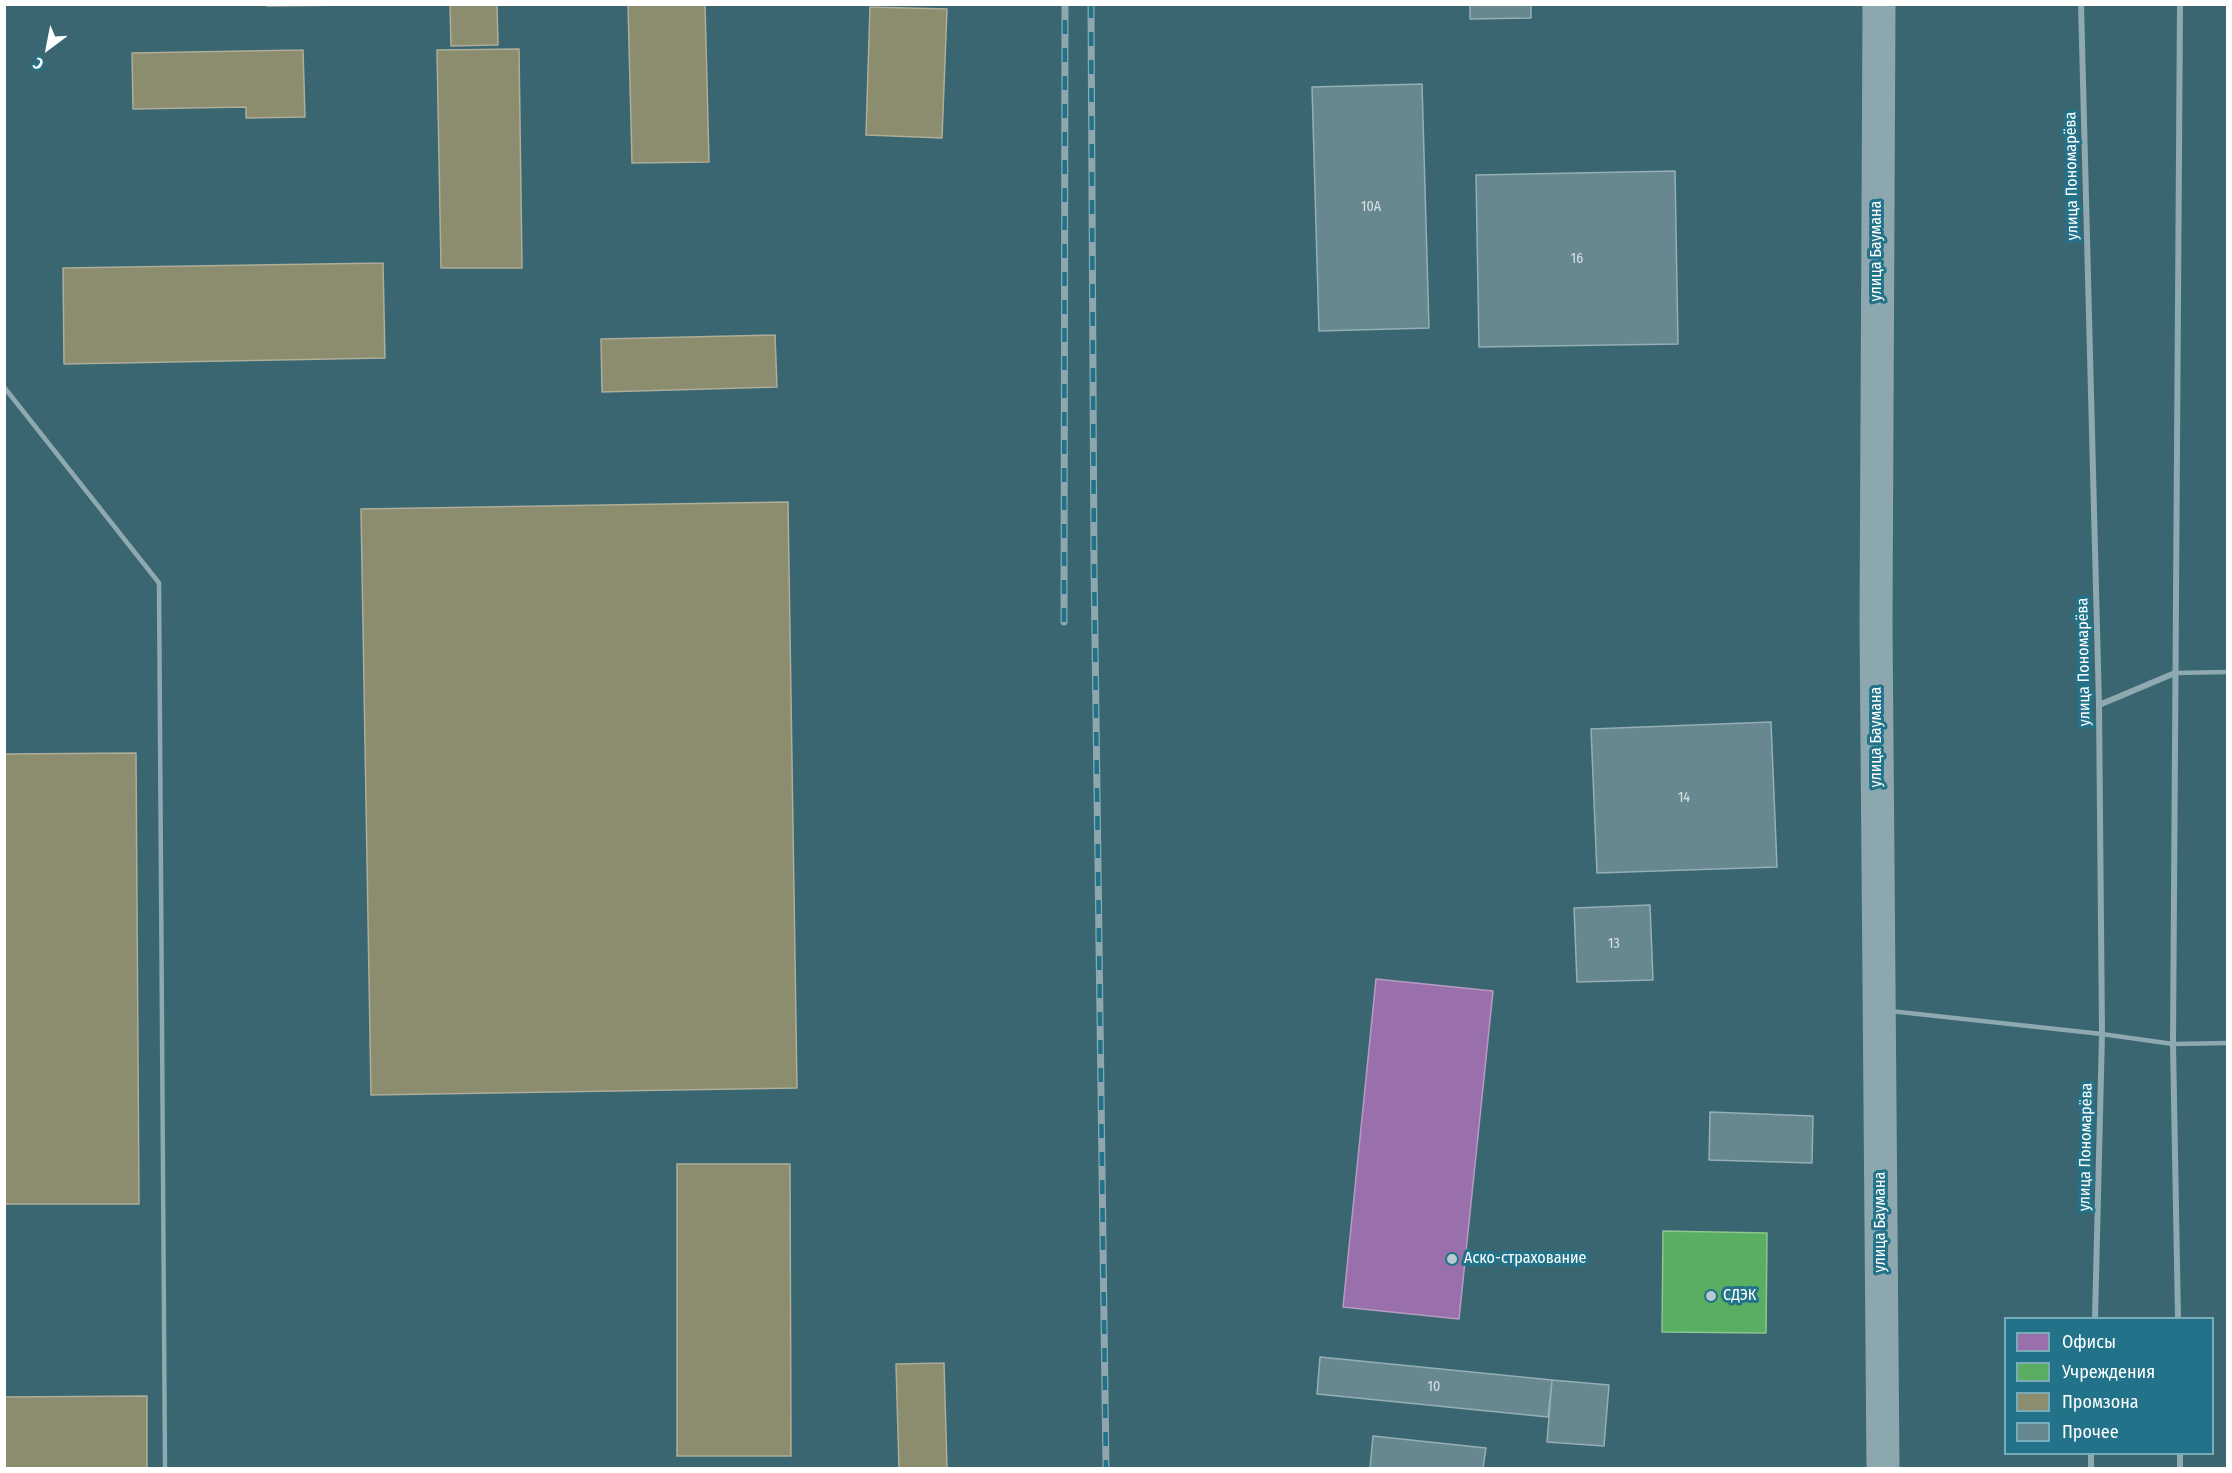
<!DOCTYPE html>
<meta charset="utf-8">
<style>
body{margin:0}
#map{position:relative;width:2232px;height:1473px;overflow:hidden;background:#3a6672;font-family:"Fira Sans Condensed",sans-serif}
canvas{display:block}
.frame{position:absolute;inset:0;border:6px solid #fff;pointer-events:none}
.legend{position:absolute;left:2004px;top:1317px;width:210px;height:138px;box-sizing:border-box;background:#22738a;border:2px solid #7aabb9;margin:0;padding:8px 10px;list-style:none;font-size:18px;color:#fff}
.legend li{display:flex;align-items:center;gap:12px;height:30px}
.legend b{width:30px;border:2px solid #7aabb9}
.north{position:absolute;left:18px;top:18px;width:60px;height:60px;-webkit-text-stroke:4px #22738a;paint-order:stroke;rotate:212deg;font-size:16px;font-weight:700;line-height:24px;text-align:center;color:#fff}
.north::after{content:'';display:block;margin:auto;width:21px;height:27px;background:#fff;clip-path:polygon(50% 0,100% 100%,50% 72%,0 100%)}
</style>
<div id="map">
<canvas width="2232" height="1473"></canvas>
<div class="frame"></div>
<ul class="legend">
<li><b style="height:16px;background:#9970ab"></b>Офисы</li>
<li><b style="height:16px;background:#5aae61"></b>Учреждения</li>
<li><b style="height:16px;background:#8c8c6e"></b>Промзона</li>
<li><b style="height:16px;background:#688890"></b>Прочее</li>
</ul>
<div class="north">С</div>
</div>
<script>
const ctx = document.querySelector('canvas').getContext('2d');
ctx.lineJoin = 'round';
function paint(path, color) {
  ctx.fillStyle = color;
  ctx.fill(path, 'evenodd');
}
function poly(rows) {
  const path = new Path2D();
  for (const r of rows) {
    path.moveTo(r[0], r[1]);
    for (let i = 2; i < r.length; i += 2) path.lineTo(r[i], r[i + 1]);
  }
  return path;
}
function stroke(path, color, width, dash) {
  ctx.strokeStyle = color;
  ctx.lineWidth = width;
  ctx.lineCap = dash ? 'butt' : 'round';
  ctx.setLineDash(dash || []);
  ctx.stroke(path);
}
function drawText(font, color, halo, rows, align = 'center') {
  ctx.font = font + ' "Fira Sans Condensed",sans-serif';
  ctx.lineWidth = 6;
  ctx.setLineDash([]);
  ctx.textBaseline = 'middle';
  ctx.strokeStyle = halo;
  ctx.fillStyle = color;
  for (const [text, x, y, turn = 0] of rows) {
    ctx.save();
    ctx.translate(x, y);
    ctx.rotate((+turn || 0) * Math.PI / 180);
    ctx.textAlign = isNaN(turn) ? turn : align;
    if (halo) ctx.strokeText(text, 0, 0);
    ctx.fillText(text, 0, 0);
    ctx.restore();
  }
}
const offices = poly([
 [1376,979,1493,991,1459,1319,1343,1307,1376,979]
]);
paint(offices, '#9970ab');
stroke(offices, '#b89bc4', 1.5);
const public = poly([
 [1663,1231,1767,1233,1766,1333,1662,1332,1663,1231]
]);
paint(public, '#5aae61');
stroke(public, '#8cc690', 1.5);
const industry = poly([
 [267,4,431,4,267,6,267,4],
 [450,4,497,4,498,45,451,46,450,4],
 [628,4,705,4,709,162,632,163,628,4],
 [870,7,947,9,942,138,866,135,870,7],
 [519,49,522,268,441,268,437,50,519,49],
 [303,50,305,117,246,118,246,107,133,109,132,53,303,50],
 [383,263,385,358,64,364,63,268,383,263],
 [775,335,777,387,602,392,601,339,775,335],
 [788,502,797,1088,371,1095,361,509,788,502],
 [136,753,139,1204,4,1204,4,754,136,753],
 [677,1164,790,1164,791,1456,677,1456,677,1164],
 [944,1363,947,1468,899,1468,896,1364,944,1363],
 [147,1396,147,1468,4,1468,4,1397,147,1396]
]);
paint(industry, '#8c8c6e');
stroke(industry, '#aeae9a', 1.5);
const building = poly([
 [1470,4,1531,4,1531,18,1470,19,1470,4],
 [1422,84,1429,328,1319,331,1312,87,1422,84],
 [1675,171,1678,344,1479,347,1476,175,1675,171],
 [1771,722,1777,867,1597,873,1591,729,1771,722],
 [1650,905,1653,980,1577,982,1574,908,1650,905],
 [1710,1112,1813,1116,1812,1163,1709,1160,1710,1112],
 [1320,1357,1552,1380,1548,1417,1317,1394,1320,1357],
 [1552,1380,1609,1385,1604,1446,1547,1442,1552,1380],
 [1373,1436,1486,1448,1483,1468,1370,1468,1373,1436]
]);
paint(building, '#688890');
stroke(building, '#95afb5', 1.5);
stroke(poly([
 [4,387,159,583,165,1468],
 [2175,673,2228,672],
 [1890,1011,2102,1034,2173,1044,2228,1043]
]), '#8ea9b0', 4.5);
stroke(poly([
 [2081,4,2099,705,2102,1034,2095,1318],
 [2099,705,2175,673],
 [2178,1318,2173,1044,2180,4],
 [2180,1454,2180,1468],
 [2091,1468,2091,1454]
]), '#8ea9b0', 6);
stroke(poly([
 [1879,4,1876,623,1883,1468]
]), '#8ca7ae', 33);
const rail = poly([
 [1091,4,1094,565,1106,1468],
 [1064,622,1065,4]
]);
stroke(rail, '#8ea7ae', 7);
stroke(rail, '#22738a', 4.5, [14]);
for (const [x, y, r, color] of [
 [1452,1259,6,"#bac9ce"],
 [1711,1296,6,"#bac9ce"]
]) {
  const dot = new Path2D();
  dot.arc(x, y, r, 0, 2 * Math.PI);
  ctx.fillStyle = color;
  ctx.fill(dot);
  stroke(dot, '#22738a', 2);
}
drawText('14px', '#d9e1e3', null, [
 ["10А",1371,207],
 ["16",1577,259],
 ["14",1684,798],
 ["13",1614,944],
 ["10",1434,1387]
]);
drawText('16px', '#fff', '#22738a', [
 ["улица Пономарёва",2072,176,-91],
 ["улица Баумана",1877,251,-90],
 ["улица Пономарёва",2084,662,-91],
 ["улица Баумана",1877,737,-90],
 ["улица Пономарёва",2086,1147,-89],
 ["улица Баумана",1881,1222,-90]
]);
drawText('16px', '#fff', '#22738a', [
 ["Аско-страхование",1464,1259],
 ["СДЭК",1723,1296]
], 'left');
</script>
